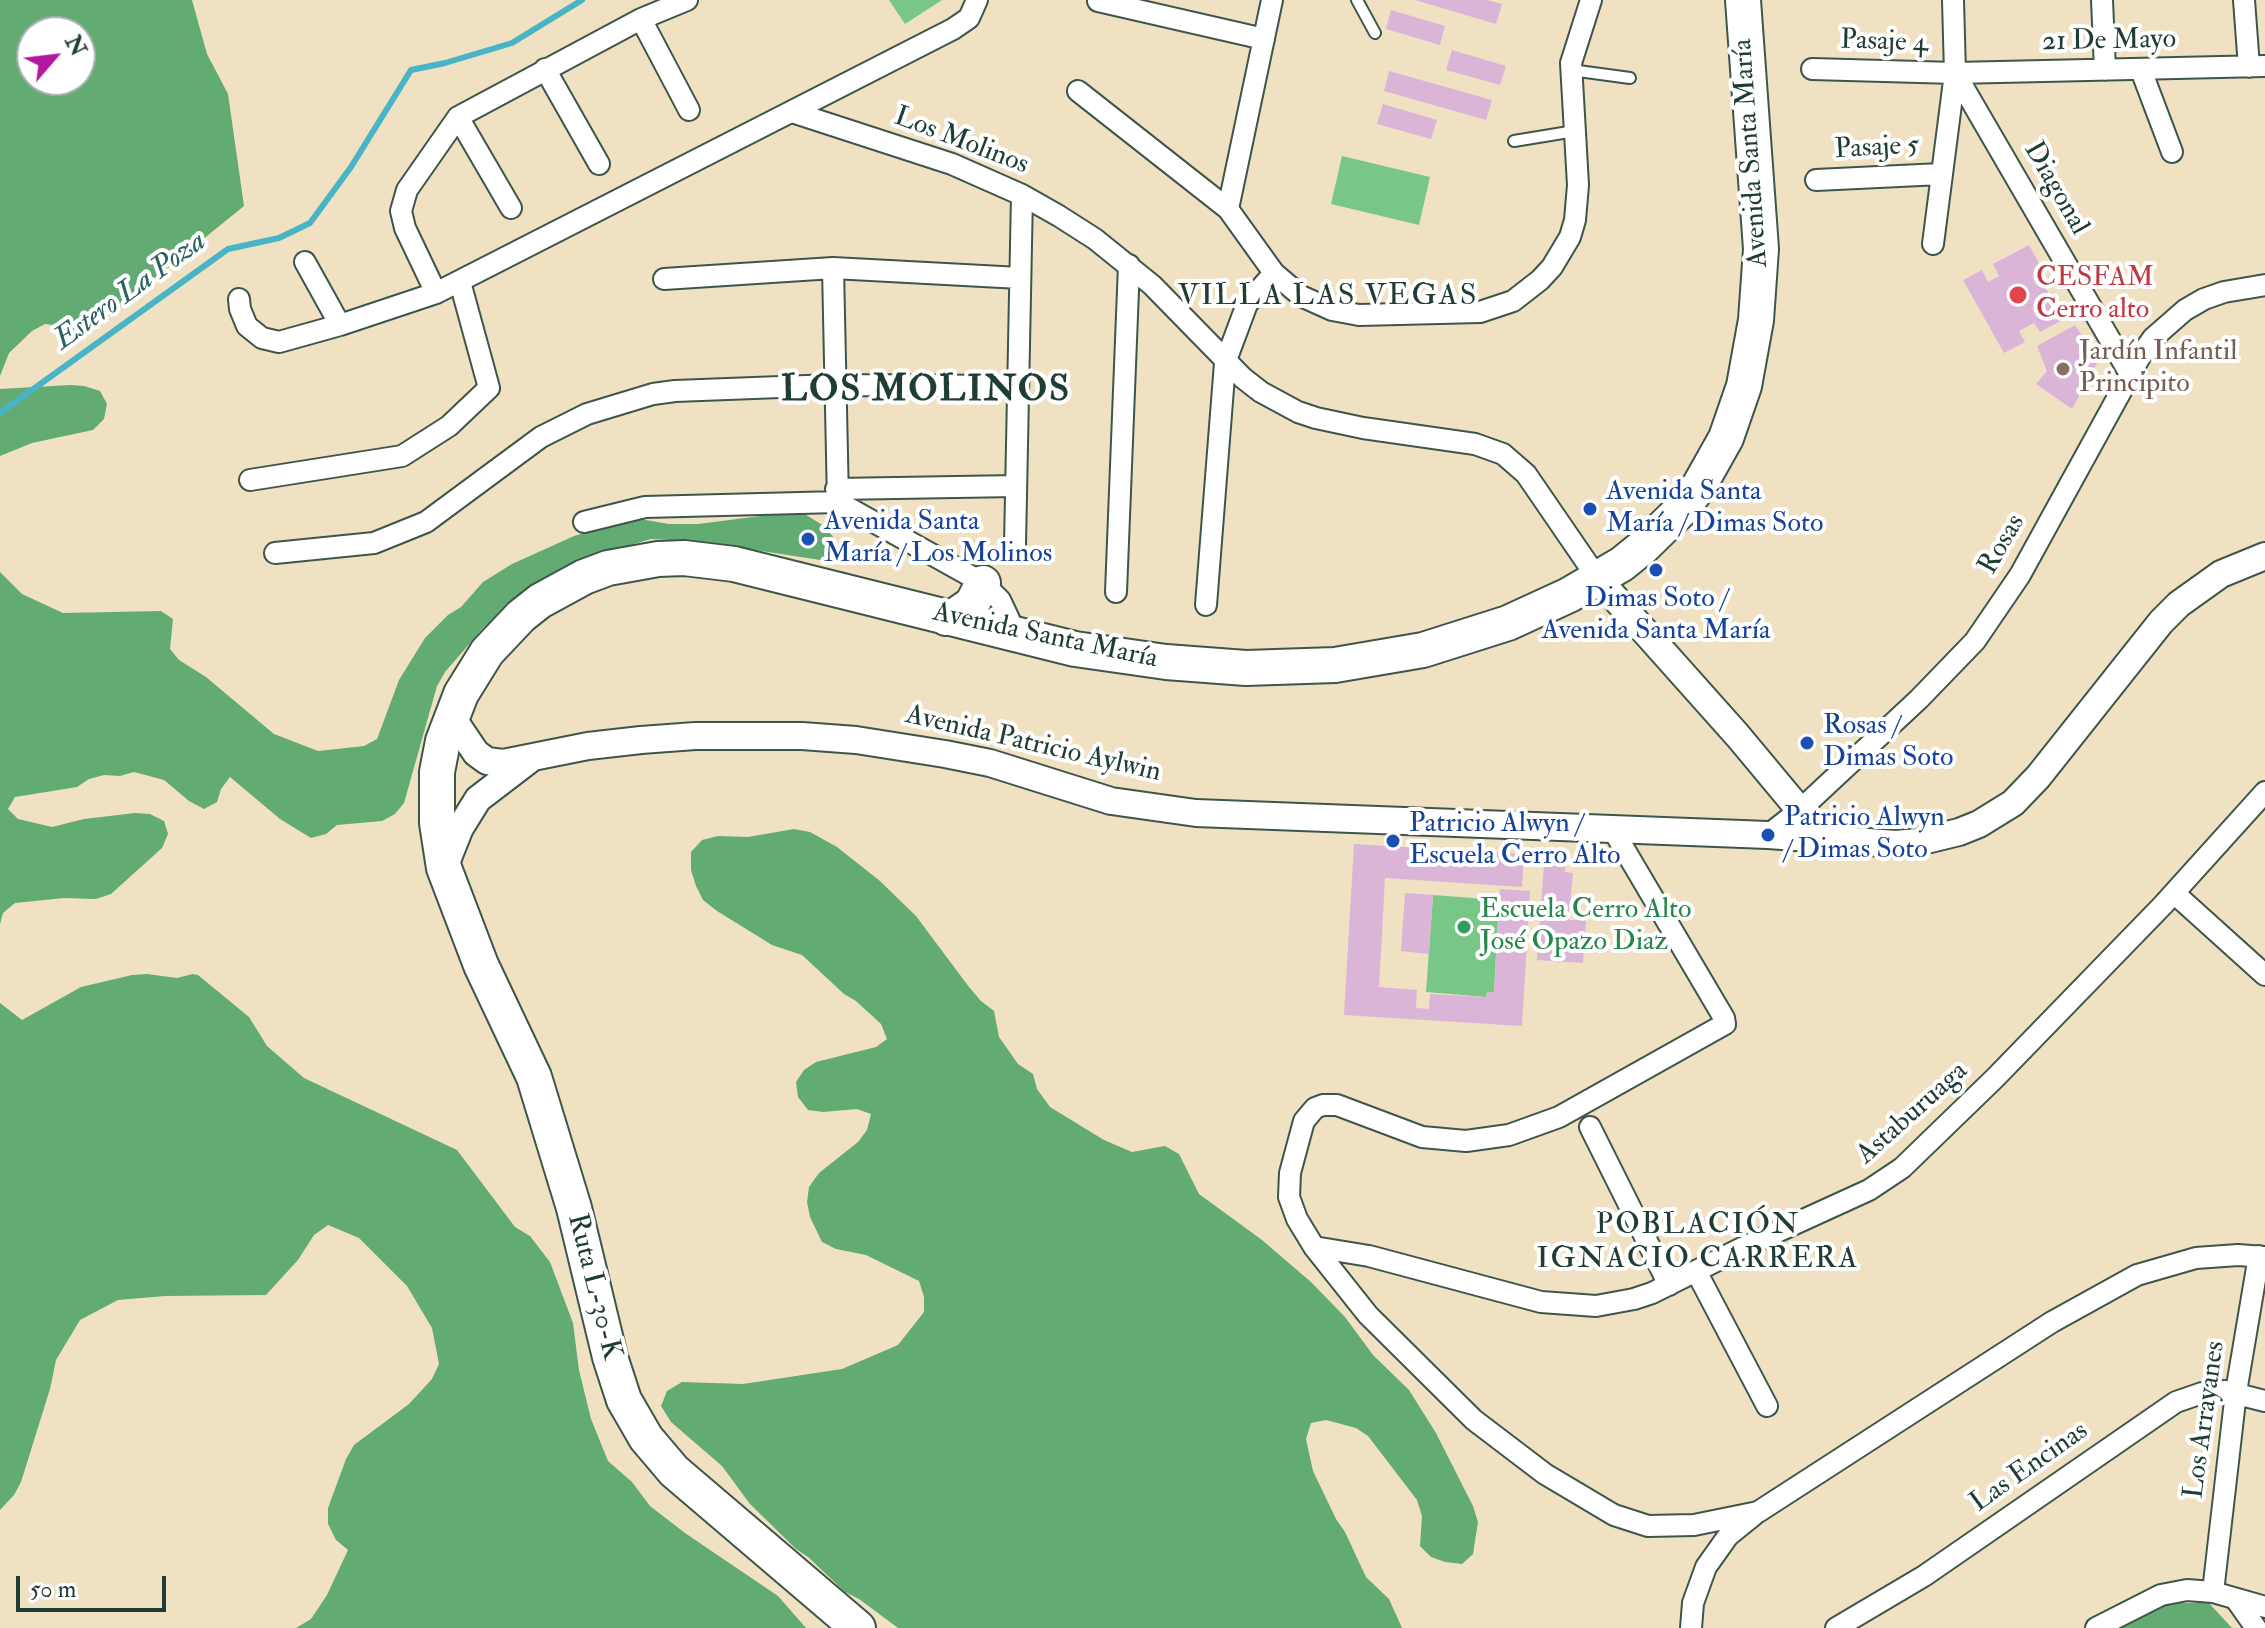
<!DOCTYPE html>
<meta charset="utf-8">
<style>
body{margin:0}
#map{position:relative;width:2265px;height:1628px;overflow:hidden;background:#f0e1c2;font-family:"IM FELL Double Pica",serif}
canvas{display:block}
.north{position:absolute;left:16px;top:16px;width:80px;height:80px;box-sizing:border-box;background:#fff;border:2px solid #a5b1ae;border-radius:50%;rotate:62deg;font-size:22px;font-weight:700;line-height:32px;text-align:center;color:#1f3d34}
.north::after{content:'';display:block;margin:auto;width:28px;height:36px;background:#b5179e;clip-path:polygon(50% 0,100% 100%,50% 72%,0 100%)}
.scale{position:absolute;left:16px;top:1576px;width:150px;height:36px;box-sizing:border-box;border:4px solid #1f3d34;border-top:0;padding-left:10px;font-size:24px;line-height:28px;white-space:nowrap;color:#1f3d34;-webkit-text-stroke:6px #fff;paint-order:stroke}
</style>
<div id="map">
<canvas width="2265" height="1628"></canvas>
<div class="north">N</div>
<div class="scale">50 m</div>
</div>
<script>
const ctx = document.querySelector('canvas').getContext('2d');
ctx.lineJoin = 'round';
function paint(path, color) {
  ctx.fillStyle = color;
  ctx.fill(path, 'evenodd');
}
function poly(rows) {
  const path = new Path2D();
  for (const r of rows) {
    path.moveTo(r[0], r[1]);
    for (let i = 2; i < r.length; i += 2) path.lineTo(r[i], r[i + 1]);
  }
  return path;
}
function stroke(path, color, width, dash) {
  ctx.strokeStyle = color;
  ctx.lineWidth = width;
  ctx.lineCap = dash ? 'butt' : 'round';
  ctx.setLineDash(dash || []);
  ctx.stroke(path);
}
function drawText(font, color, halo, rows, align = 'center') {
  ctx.font = font + ' "IM FELL Double Pica",serif';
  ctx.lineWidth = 8;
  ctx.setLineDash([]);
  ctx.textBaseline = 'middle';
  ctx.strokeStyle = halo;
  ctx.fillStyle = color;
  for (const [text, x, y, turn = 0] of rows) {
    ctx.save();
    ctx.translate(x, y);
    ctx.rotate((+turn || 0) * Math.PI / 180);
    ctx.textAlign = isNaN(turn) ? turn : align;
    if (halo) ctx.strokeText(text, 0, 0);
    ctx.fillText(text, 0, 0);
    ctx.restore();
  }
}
paint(poly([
 [889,0,942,0,905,24],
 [1342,156,1430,177,1419,225,1331,204],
 [1433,895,1499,900,1494,992,1487,992,1486,997,1426,992]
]), '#78c787');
paint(poly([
 [0,0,192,0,207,54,228,94,244,206,75,343,53,325,45,324,32,331,9,353,0,376],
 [32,32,80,32,80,80,32,80],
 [70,385,84,386,100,391,107,404,104,419,93,430,32,443,0,456,0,389],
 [800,511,824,526,834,538,832,551,820,560,697,541,651,539,579,560,540,582,484,627,445,672,437,686,404,803,395,814,382,821,337,825,326,834,311,838,280,819,230,777,221,789,217,802,204,809,189,801,164,780,134,772,120,776,104,775,89,779,77,787,15,797,8,809,18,819,52,827,84,819,135,813,150,814,164,821,168,834,162,848,111,894,96,899,64,898,15,903,3,913,0,924,0,572,22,594,63,613,161,611,173,619,170,649,179,660,206,677,274,734,318,751,364,746,377,739,399,680,425,638,448,615,461,607,483,582,512,564,574,536,609,525,640,519,669,524,698,524],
 [794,829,810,832,837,847,880,881,916,916,969,987,981,1001,994,1011,999,1037,1018,1064,1033,1074,1037,1089,1050,1107,1104,1140,1132,1152,1165,1146,1179,1154,1199,1194,1262,1240,1311,1282,1345,1317,1373,1355,1409,1390,1436,1433,1473,1506,1478,1522,1473,1554,1462,1564,1445,1562,1431,1557,1420,1546,1422,1516,1417,1500,1368,1436,1356,1428,1326,1420,1311,1423,1306,1439,1313,1471,1336,1519,1345,1532,1366,1577,1389,1599,1402,1628,898,1628,859,1599,845,1592,808,1557,796,1549,750,1504,722,1466,671,1422,661,1406,667,1391,682,1382,743,1384,842,1369,898,1345,924,1312,924,1297,919,1281,866,1255,836,1249,822,1242,810,1217,807,1202,809,1187,819,1173,858,1142,867,1130,871,1114,857,1109,823,1112,808,1110,798,1097,796,1082,804,1070,816,1062,876,1047,887,1039,881,1024,856,1001,844,994,802,955,772,945,717,911,703,900,696,886,691,870,691,852,702,840,718,836,748,837],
 [147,974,177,978,193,974,198,975,249,1017,267,1046,304,1078,457,1150,515,1227,530,1236,550,1262,573,1323,579,1370,591,1419,608,1461,632,1482,650,1506,685,1533,778,1596,806,1628,296,1628,311,1619,327,1595,348,1550,336,1540,328,1524,328,1508,346,1459,354,1445,409,1404,432,1379,439,1364,432,1328,407,1286,359,1238,328,1225,314,1235,298,1260,266,1295,165,1296,118,1300,80,1320,56,1360,50,1389,21,1482,14,1495,0,1510,0,1003,22,1020,81,987,132,975],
 [2169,1603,2209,1603,2232,1628,2118,1628]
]), '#62ac74');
stroke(poly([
 [0,413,228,249,279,238,310,223,351,167,411,70,445,63,512,43,582,0]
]), '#4ab4c7', 6);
paint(poly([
 [1415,0,1487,0,1502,4,1496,24],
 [1391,10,1445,26,1440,45,1386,29],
 [1452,50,1506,66,1500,85,1446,70],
 [1389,71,1492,100,1486,120,1384,91],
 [1383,104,1437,120,1431,139,1377,124],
 [2029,245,2045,274,2040,277,2049,294,2053,292,2068,317,2040,332,2034,323,2019,331,2025,342,2004,353,1963,280,1982,270,1988,282,1999,276,1993,264],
 [2075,325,2098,361,2072,409,2036,384,2047,371,2037,346],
 [1354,844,1524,854,1522,887,1385,878,1379,987,1417,990,1416,1008,1429,1009,1430,994,1486,997,1487,992,1494,992,1500,889,1530,891,1522,1026,1344,1015],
 [1545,850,1567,852,1565,872,1573,873,1569,920,1586,920,1583,963,1537,960],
 [1405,893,1433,895,1429,954,1401,951]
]), '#dab5d8');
const service = poly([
 [1357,0,1375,33],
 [1571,70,1630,78],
 [1514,141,1575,131]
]);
const minor = poly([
 [2102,0,2105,70],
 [2244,0,2249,67],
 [1098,1,1264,39],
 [641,19,689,110],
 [545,69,599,164],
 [1812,69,1955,73,2265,66],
 [2141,70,2172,152],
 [1955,73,2130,374],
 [1078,91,1228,209,1274,273,1301,296,1332,310,1359,315,1480,312,1513,301,1540,280,1552,267,1570,237,1575,220,1578,185,1571,63,1591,0],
 [792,112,952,164,1022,195,1059,216,1095,239,1152,285,1243,378,1261,392,1298,412,1316,418,1363,428,1475,444,1503,454,1526,474,1598,579],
 [458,117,511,208],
 [1816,180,1941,174],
 [1228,209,1272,0],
 [1933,244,1955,73,1953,0],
 [305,262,340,325],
 [833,268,838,502],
 [664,279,833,268,1020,278],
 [436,293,405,228,401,211,407,190,458,117,641,19,687,0],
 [239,299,240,309,247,326,262,338,279,342,340,325,436,293,953,29,969,18,977,0],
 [250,480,402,456,449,426,489,388,460,282],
 [836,489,1016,486],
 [584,522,645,507,838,502,983,583,1000,600,1009,619,1011,632],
 [1015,545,1022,195],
 [275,553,374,543,426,522,541,437,587,414,653,394,675,391,833,385,1018,386],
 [1116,592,1129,265],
 [1206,605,1225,363,1247,304,1274,273],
 [1613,830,1724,1018,1725,1024,1559,1117,1509,1135,1466,1141,1422,1137,1337,1105,1323,1105,1315,1108,1304,1121,1290,1173,1289,1197,1297,1219,1314,1247,1368,1315,1474,1420,1545,1474,1614,1515,1648,1526,1694,1525,1758,1512,2052,1322,2137,1275,2196,1258,2238,1255,2265,1257],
 [1768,835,1801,809,1919,699,1975,641,2020,575,2141,355,2153,338,2185,310,2204,299,2224,292,2265,285],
 [2174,893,2265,975],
 [1590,1127,1669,1285],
 [1314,1247,1369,1256,1541,1302,1596,1306,1634,1299,1652,1293,1744,1247,1869,1190,1902,1168,1995,1078,2163,905,2265,792],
 [1696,1271,1767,1406],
 [2213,1592,2236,1392,2259,1256],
 [2237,1601,2256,1628],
 [1691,1628,1693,1603,1706,1567,1728,1536,1754,1515],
 [1836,1628,1924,1576,2176,1402,2202,1393,2225,1391,2265,1401],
 [2096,1628,2161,1595,2187,1590,2213,1592,2265,1607]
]);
const tertiary = poly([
 [1598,579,1738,736,1823,838],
 [451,716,476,753,487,761,503,763,588,746,641,740,695,736,802,736,856,740,945,754,990,763,1111,801,1196,813,1768,835,1896,844,1918,842,1959,832,1979,824,2013,803,2038,777,2161,622,2179,604,2221,574,2265,556],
 [444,868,460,828,478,799,529,760]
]);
const primary = poly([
 [946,618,956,615,972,604,983,583],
 [858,1628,674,1471,646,1438,624,1400,610,1357,574,1208,534,1077,481,965,444,868,437,823,437,772,443,741,461,694,487,652,521,616,540,601,584,577,608,568,658,559,684,558,734,564,1075,649,1166,662,1246,668,1335,665,1423,650,1508,623,1569,595,1622,564,1643,547,1683,508,1699,486,1726,438,1744,386,1756,320,1761,249,1743,0]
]);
stroke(service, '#3e5649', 14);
stroke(minor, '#3e5649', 24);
stroke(tertiary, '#3e5649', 30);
stroke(primary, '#3e5649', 38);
stroke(service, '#fff', 10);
stroke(minor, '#fff', 20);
stroke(tertiary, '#fff', 26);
stroke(primary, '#fff', 34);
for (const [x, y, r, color] of [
 [2018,295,10,"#e0444e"],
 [2063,369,8,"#8d6e63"],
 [1590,509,8,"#1a4fb4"],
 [808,539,8,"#1a4fb4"],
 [1656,570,8,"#1a4fb4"],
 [1807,743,8,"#1a4fb4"],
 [1768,835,8,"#1a4fb4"],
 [1393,841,8,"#1a4fb4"],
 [1464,927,8,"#2e9e5b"]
]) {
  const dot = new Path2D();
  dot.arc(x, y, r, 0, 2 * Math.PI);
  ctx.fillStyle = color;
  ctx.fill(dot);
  stroke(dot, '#fff', 3);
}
drawText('28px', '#1f3d34', '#fff', [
 ["21 De Mayo",2109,42,-1],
 ["Pasaje 4",1884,43,2],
 ["Los Molinos",961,142,21],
 ["Pasaje 5",1877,149,-3],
 ["Avenida Santa María",1752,153,-94],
 ["Diagonal",2055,189,60],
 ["Rosas",2003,545,-60],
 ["Avenida Santa María",1045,637,12],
 ["Avenida Patricio Aylwin",1033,745,13],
 ["Astaburuaga",1913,1114,-42],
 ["Ruta L-30-K",593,1287,76],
 ["Los Arrayanes",2206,1420,-82],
 ["Las Encinas",2030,1468,-35]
]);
drawText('28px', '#be3a42', '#fff', [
 ["CESFAM",2036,279],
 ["Cerro alto",2036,311]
], 'left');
drawText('28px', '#785e54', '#fff', [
 ["Jardín Infantil",2079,353],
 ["Principito",2079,385]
], 'left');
drawText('28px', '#164399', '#fff', [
 ["Avenida Santa",1606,493],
 ["María / Dimas Soto",1606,525],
 ["Avenida Santa",824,523],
 ["María / Los Molinos",824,555],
 ["Dimas Soto /",1656,600,"center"],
 ["Avenida Santa María",1656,632,"center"],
 ["Rosas /",1823,727],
 ["Dimas Soto",1823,759],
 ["Patricio Alwyn",1784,819],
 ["/ Dimas Soto",1784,851],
 ["Patricio Alwyn /",1409,825],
 ["Escuela Cerro Alto",1409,857]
], 'left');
drawText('28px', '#27864d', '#fff', [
 ["Escuela Cerro Alto",1480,911],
 ["José Opazo Diaz",1480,943]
], 'left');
drawText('italic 30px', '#2c6160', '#fff', [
 ["Estero La Poza",131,292,-36]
]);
ctx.letterSpacing = '2px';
drawText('30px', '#1f3d34', '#fff', [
 ["VILLA LAS VEGAS",1328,298],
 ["POBLACIÓN",1698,1227],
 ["IGNACIO CARRERA",1698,1261]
]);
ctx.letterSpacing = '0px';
ctx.letterSpacing = '2px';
drawText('bold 36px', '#1f3d34', '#fff', [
 ["LOS MOLINOS",926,392]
]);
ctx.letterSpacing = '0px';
</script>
